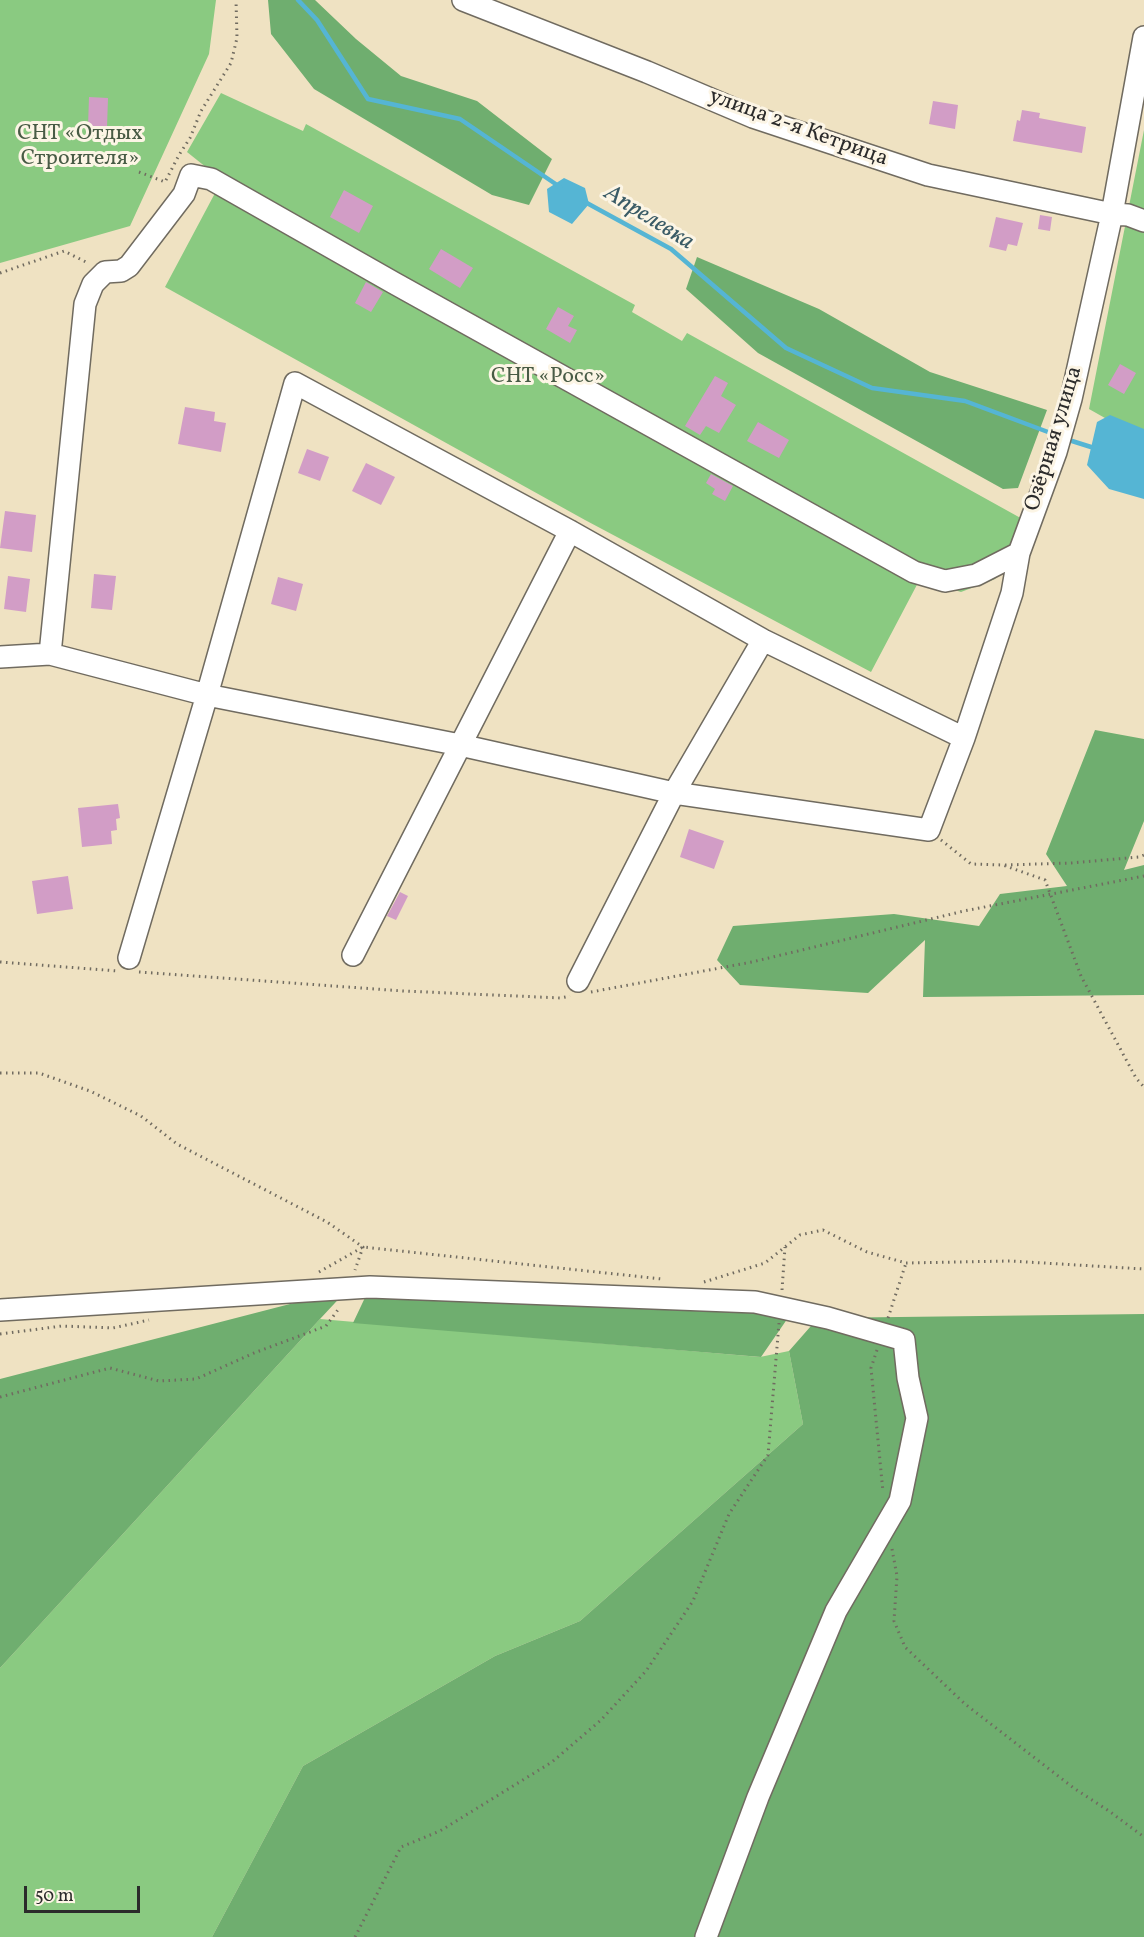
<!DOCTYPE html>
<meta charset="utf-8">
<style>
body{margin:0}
#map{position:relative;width:1144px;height:1937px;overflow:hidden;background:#efe2c2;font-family:Vollkorn,serif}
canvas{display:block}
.scale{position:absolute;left:24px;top:1886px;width:116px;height:27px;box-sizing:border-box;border:3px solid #2b2b2b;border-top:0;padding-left:8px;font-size:18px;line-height:21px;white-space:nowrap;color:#2b2b2b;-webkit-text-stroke:4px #fcf5e5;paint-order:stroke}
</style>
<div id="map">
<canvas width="1144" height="1937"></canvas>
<div class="scale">50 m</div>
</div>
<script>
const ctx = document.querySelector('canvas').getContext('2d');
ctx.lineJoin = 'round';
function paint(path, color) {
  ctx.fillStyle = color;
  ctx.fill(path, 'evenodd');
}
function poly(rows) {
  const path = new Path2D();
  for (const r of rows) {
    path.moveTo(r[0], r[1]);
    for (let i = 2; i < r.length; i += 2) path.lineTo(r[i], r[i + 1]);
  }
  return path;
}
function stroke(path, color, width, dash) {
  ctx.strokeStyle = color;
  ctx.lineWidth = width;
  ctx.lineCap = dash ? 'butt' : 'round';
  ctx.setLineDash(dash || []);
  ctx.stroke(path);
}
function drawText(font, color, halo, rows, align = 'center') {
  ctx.font = font + ' Vollkorn,serif';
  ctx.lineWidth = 6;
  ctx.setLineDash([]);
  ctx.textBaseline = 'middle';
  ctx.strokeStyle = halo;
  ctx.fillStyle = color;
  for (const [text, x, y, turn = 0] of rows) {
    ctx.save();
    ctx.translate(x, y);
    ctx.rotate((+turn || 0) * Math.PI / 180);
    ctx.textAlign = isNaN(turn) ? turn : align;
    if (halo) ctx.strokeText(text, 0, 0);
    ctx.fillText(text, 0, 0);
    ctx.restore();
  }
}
paint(poly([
 [0,0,216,0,209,54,130,226,0,263],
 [221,93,303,131,306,124,635,305,632,312,682,341,687,333,1035,526,995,579,961,592,920,579,871,672,585,520,165,287,222,180,187,152],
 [1144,130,1144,440,1089,409],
 [320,1319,760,1357,789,1351,803,1424,580,1621,495,1656,303,1766,212,1937,0,1937,0,1668]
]), '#8aca81');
paint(poly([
 [268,0,315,0,356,39,401,76,477,101,552,159,529,205,492,195,314,89,271,34],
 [697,257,819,309,930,372,1047,410,1018,488,1003,489,758,353,686,289],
 [1095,730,1144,739,1144,821,1124,870,1144,865,1144,995,923,997,925,940,868,993,740,985,717,960,733,926,894,914,979,926,1000,894,1067,886,1046,854],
 [370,1287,792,1312,761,1357,353,1323],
 [348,1289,320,1319,0,1668,0,1379],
 [1144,1314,1144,1937,212,1937,303,1766,495,1656,580,1621,803,1424,789,1351,818,1318]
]), '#6fae6f');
paint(poly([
 [564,178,585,188,589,204,572,224,549,212,547,189],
 [1110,415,1144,429,1144,499,1109,489,1087,465,1097,422]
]), '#55b5d4');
stroke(poly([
 [298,0,317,20,368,99,460,119,560,187],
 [585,202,671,249,786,348,872,388,965,401,1048,432],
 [1072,441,1091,447]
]), '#55b5d4', 4.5);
paint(poly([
 [89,97,108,98,107,128,88,127],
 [933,101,958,105,955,129,929,124],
 [1022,110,1040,113,1039,118,1086,127,1082,153,1013,141,1017,120,1020,121],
 [344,190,373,206,359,233,330,217],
 [1040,215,1052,217,1050,231,1038,229],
 [996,217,1023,223,1017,246,1008,244,1006,251,989,247],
 [441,249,473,268,460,288,429,269],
 [366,282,383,292,371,312,355,303],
 [558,307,574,316,568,326,577,330,570,343,546,329],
 [1120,364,1136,373,1124,394,1108,385],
 [715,376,728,383,721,396,736,405,719,433,706,426,700,435,685,426],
 [185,407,215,412,214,421,226,423,221,452,178,444],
 [758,422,789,440,779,458,747,441],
 [307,449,329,457,320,481,298,473],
 [366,463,395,477,381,505,352,491],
 [711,474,733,486,725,501,712,494,715,489,706,483],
 [5,511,36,515,32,552,0,548],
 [94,574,116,576,112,610,91,608],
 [8,576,30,579,26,612,4,609],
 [278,577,303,584,296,611,271,604],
 [118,804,120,818,116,819,117,830,111,831,112,844,82,847,78,808],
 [689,829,724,841,714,869,680,857],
 [68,876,73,909,37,914,32,881],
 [400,892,408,896,396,920,387,916]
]), '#d29dc6');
const minor = poly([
 [463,0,647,72,753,117,928,175,1112,214,1128,215,1144,221],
 [50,654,85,304,93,284,105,272,121,271,129,266,184,194,191,175,211,179,394,283,914,572,945,581,976,575,1019,553],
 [0,657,50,654,207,695,460,745,674,793,929,830,964,738,1012,593,1019,553,1056,452,1071,399,1112,214,1144,37],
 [353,955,570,531],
 [129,958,207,695,295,383,570,531,763,640,964,738],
 [578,981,674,793,763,640],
 [0,1310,370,1287,755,1302,828,1318,904,1340,908,1378,917,1418,900,1501,836,1611,758,1797,706,1937]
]);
stroke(minor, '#706b60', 24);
stroke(poly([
 [139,172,165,182,179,155,190,138,201,111,231,63,237,38,236,0],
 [0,273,64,251,88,263],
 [941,840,971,864,1003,865,1045,880,1081,976,1136,1078,1144,1087],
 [1005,865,1071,863,1139,857,1144,855],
 [0,962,118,971],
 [139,972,403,991,561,998,570,996],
 [591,992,752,962,964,911,1144,876],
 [0,1073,39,1073,90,1091,141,1116,177,1144,327,1222,363,1247,355,1270],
 [319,1272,363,1247,662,1279],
 [704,1282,765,1263,800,1235,823,1230,867,1252,906,1263,1010,1261,1144,1269],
 [782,1290,785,1247],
 [888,1318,906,1263],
 [0,1334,62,1326,113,1328,149,1320],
 [877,1350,871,1368,883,1492],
 [0,1397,110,1368,159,1381,196,1379,254,1353,326,1326,340,1307],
 [892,1549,897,1576,894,1621,905,1647,965,1704,1075,1789,1109,1811,1144,1837],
 [355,1937,401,1847,440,1831,552,1762,601,1720,646,1671,693,1601,729,1514,768,1455,779,1323]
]), '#706b60', 3, [1.5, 4.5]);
stroke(minor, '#fff', 21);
drawText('22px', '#2b2b2b', '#fcf5e5', [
 ["улица 2-я Кетрица",798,129,20],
 ["Озёрная улица",1055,439,-73]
]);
drawText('22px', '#485b45', '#fcf5e5', [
 ["СНТ «Отдых",80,135],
 ["Строителя»",80,160],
 ["СНТ «Росс»",548,378]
]);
drawText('italic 24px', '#3a5b66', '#fcf5e5', [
 ["Апрелевка",648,219,32]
]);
</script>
